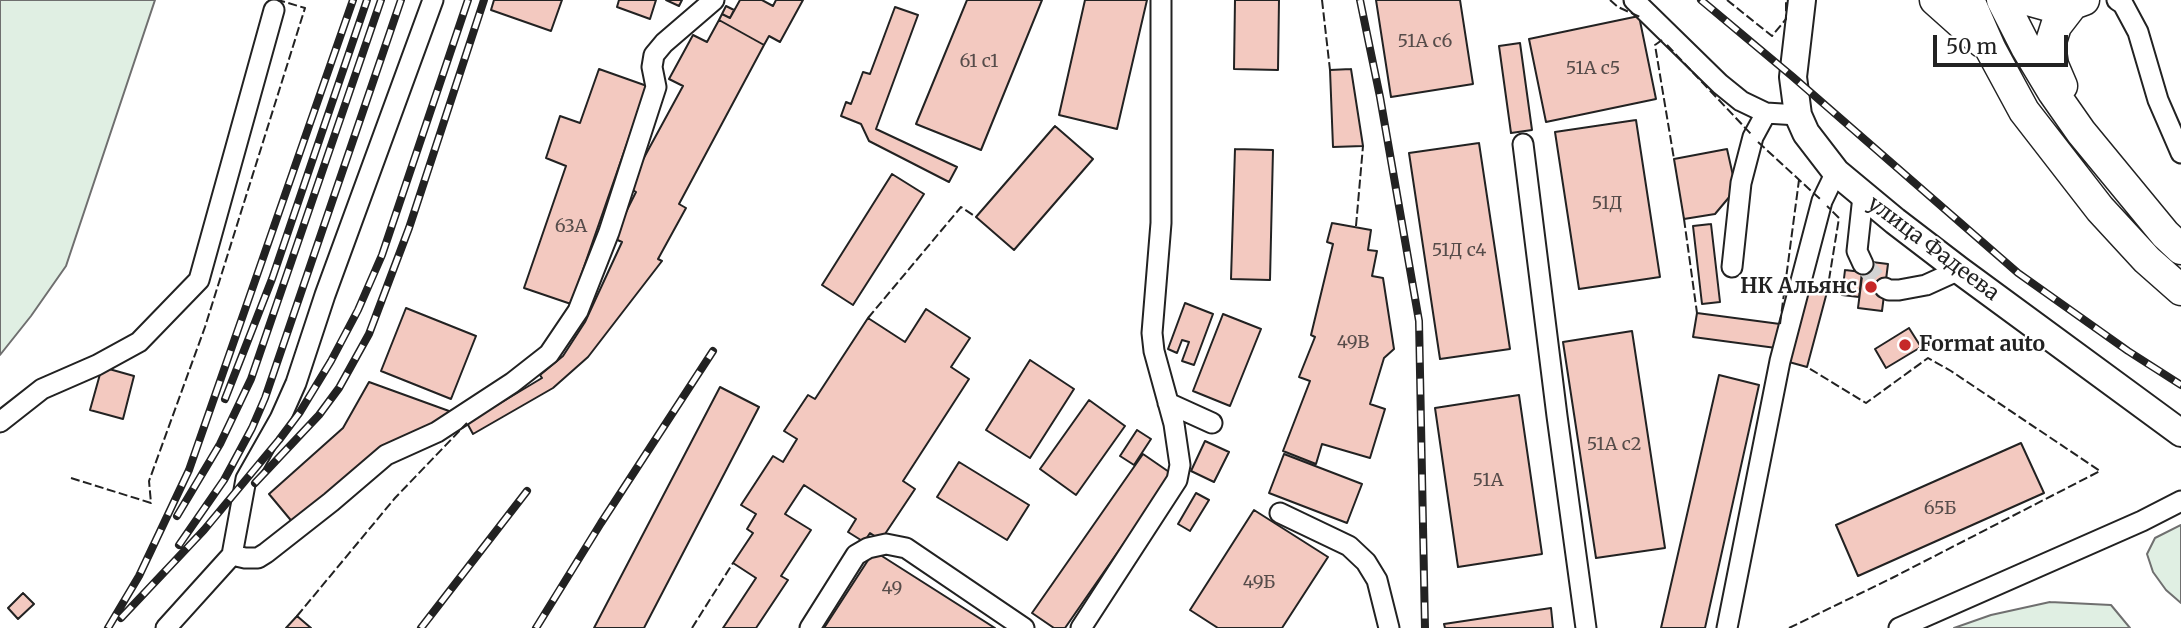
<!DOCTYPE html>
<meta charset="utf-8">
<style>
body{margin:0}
#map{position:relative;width:2181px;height:628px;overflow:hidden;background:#fff;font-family:Merriweather,serif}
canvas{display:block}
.scale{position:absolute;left:1933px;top:35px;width:135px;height:32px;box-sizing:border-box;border:4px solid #222;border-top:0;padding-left:9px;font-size:21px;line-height:24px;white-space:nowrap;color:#222;-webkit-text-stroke:5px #fff;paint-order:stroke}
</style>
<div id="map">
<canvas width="2181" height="628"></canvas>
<div class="scale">50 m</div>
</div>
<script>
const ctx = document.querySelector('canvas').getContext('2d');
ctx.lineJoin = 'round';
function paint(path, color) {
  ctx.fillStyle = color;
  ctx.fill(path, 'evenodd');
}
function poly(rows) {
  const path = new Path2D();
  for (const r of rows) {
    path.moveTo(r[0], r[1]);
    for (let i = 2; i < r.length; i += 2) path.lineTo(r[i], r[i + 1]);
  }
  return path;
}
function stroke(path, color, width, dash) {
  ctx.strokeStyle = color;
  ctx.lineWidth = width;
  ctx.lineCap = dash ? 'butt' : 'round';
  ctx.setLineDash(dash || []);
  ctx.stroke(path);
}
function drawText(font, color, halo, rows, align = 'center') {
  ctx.font = font + ' Merriweather,serif';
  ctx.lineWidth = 5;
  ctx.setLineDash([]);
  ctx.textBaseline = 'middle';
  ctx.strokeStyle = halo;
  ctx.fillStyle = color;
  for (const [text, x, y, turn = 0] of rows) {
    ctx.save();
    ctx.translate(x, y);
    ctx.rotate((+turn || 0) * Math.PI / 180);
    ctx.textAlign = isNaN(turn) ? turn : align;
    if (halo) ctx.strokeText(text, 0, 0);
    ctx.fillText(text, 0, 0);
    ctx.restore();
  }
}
const green = poly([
 [0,0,155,0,66,266,31,316,0,355,0,0],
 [2181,525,2181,603,2166,590,2153,572,2147,554,2155,538,2181,525],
 [2050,602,2111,605,2130,628,1954,628,1991,615,2050,602]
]);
paint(green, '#e0efe3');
stroke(green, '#6f6f6f', 2);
const building = poly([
 [494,0,562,0,551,31,491,10,494,0],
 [619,0,656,0,650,19,617,7,619,0],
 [666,0,682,0,679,6,666,0],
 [740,0,762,0,773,6,776,0,803,0,780,42,769,36,764,45,719,20,722,14,730,18,740,0],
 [967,0,1042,0,981,150,916,124,967,0],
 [1085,0,1147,0,1117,129,1059,115,1085,0],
 [1235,0,1279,0,1278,70,1234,69,1235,0],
 [1376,0,1460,0,1473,84,1391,97,1376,0],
 [726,6,734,10,730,18,722,14,726,6],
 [895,7,918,15,876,129,957,167,949,182,869,141,861,124,841,116,846,102,851,104,863,72,870,74,895,7],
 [1639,16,1656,99,1546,122,1529,39,1639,16],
 [719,20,764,45,679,204,686,208,658,259,662,261,588,357,553,388,473,434,467,423,542,378,540,375,563,356,585,322,622,242,613,238,636,192,628,187,683,86,669,79,693,35,707,42,719,20],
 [1520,43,1532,130,1511,133,1499,46,1520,43],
 [599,69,647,86,571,304,524,288,566,166,546,158,560,116,580,123,599,69],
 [1351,69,1363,146,1333,147,1330,70,1351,69],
 [1636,120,1660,277,1579,289,1555,132,1636,120],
 [1055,126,1093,159,1014,250,976,217,1055,126],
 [1479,143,1510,349,1440,359,1409,153,1479,143],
 [1235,149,1273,150,1270,280,1231,279,1235,149],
 [1727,149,1736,189,1715,214,1684,219,1674,159,1727,149],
 [892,174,924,194,853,305,822,285,892,174],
 [1332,223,1371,230,1368,250,1377,251,1372,276,1383,278,1394,349,1384,358,1370,404,1385,409,1370,458,1322,444,1316,464,1283,451,1310,381,1299,377,1315,337,1311,335,1333,244,1327,242,1332,223],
 [1711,224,1720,302,1702,304,1693,226,1711,224],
 [1864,261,1888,264,1882,311,1858,308,1864,261],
 [1845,270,1862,272,1859,297,1842,295,1845,270],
 [1809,287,1827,292,1807,367,1789,362,1809,287],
 [1185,303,1213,314,1194,365,1182,361,1189,342,1182,340,1177,353,1168,349,1185,303],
 [406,308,476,336,451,399,381,371,406,308],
 [926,309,970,338,951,367,969,379,903,481,915,489,881,540,870,533,864,542,848,532,856,519,804,485,785,514,811,530,781,576,788,580,756,628,723,628,756,578,733,563,753,533,747,529,756,514,741,505,773,456,783,462,797,439,784,431,808,395,815,399,868,318,905,342,926,309],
 [1697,313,1780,324,1776,348,1693,337,1697,313],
 [1223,314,1261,329,1230,406,1193,391,1223,314],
 [1909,328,1921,347,1886,368,1875,349,1909,328],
 [1632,331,1665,548,1596,558,1563,342,1632,331],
 [1030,360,1074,389,1030,458,986,430,1030,360],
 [102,367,134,376,123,419,90,410,102,367],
 [1719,375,1759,385,1705,628,1661,628,1719,375],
 [369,382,449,411,447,418,378,449,294,524,269,494,343,428,369,382],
 [720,387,759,407,644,628,594,628,720,387],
 [1519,395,1542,554,1458,567,1435,408,1519,395],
 [1089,400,1125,426,1076,495,1040,469,1089,400],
 [1137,430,1151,439,1134,465,1120,456,1137,430],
 [1205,441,1229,452,1214,482,1191,471,1205,441],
 [2021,443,2044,493,1858,576,1836,525,2021,443],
 [1143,454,1172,474,1065,628,1054,628,1032,613,1143,454],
 [1284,454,1362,484,1347,523,1269,493,1284,454],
 [959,462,1029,505,1007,540,937,497,959,462],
 [1196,493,1209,500,1190,531,1178,524,1196,493],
 [1254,510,1328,557,1282,628,1218,628,1190,610,1254,510],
 [874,551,995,628,824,628,874,551],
 [23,593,34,604,18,619,8,608,23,593],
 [1551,608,1553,628,1445,628,1444,624,1551,608],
 [297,616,311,628,286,628,297,616]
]);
paint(building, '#f3c9c0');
stroke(building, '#222', 2);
stroke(poly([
 [1863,264,1885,288]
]), '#d3d3d3', 19, [19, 10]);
const minor = poly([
 [433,0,325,295,296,383,280,419,246,479,232,555,245,558,258,558,266,553,331,502,386,455,437,432,512,383,549,354,578,311,609,232,656,87,652,67,654,55,664,43,714,0],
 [1634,0,1720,84,1741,101,1766,113,1798,115],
 [2117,0,2123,4,2138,32,2158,100,2181,153],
 [1523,144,1557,416,1586,628],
 [1863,196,1857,251,1863,264],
 [1732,267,1741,183,1753,137,1766,113],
 [1885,288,1889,290,1899,290,1926,285,1959,270],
 [1168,403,1212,423],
 [0,422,42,389,97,365,139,342,199,280,274,10],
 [1280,513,1349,546,1366,562,1377,580,1389,628],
 [166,628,232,555],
 [810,628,856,555,868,548,886,544,906,548,1024,628],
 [1081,628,1177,480,1180,465,1174,424,1154,351,1152,333,1161,223,1161,0],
 [1727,628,1780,361,1822,201,1836,172],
 [1899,628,2142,521,2181,501]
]);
const major = poly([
 [1802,0,1793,77,1798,115,1806,133,1836,172,1895,221,1959,270,2181,433]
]);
const highway = poly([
 [1935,0,1982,42],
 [1969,0,1991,50,2024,111,2100,209,2147,260,2181,290],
 [2002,0,2026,47,2053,92,2081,132,2165,234,2181,249],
 [2028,0,2053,7,2073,4,2084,0],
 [2062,86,2053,65,2050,45,2056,26,2073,4]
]);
stroke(minor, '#222', 23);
stroke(major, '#222', 30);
stroke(highway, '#222', 33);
stroke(minor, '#fff', 19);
stroke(major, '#fff', 26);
stroke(highway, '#fff', 30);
const rail = poly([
 [1360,0,1380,97,1419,321,1425,628],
 [1701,0,1793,77,2018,273,2128,351,2181,385],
 [225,399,272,279,367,0],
 [255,483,319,415,339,388,369,334,409,228,484,0],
 [177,516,220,444,251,379,381,0],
 [179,545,224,480,252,428,265,398,401,0],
 [121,618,204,530,279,440,300,412,331,361,358,310,382,255,468,0],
 [108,628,139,576,189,470,353,0],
 [421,628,527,491],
 [536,628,601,523,713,351]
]);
stroke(rail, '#222', 8);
stroke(rail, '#fff', 5, [16]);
stroke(poly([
 [1322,0,1330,70],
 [1610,0,1618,7,1640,17],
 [1727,0,1772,36,1786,19,1786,0],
 [1662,40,1655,45,1674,159],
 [1667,45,1751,134],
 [1758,142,1820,199],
 [1684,219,1697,313],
 [1356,226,1363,146],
 [1827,292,1839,218,1827,206],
 [868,318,961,207,976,217],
 [1780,324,1799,180],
 [71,478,151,503,149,481,205,327,305,8,278,0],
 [297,616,395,498,467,423],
 [692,628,733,563],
 [1789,628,1892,578,2100,471,1951,371,1928,358,1866,403,1807,367]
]), '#222', 2, [9, 3.5]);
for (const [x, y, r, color] of [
 [1871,287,7,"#c62828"],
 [1905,345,7,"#c62828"]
]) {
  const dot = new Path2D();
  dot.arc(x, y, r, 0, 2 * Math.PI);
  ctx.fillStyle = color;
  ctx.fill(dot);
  stroke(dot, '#fff', 2.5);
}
drawText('18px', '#564c4a', null, [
 ["51А с6",1425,42],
 ["61 с1",979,62],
 ["51А с5",1593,69],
 ["51Д",1607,204],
 ["63А",571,227],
 ["51Д с4",1459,251],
 ["49В",1353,343],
 ["51А с2",1614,445],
 ["51А",1488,481],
 ["65Б",1940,509],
 ["49Б",1259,583],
 ["49",892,589]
]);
drawText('21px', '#222', '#fff', [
 ["улица Фадеева",1933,249,37]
]);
drawText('bold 21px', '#222', '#fff', [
 ["НК Альянс",1857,287],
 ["Format auto",1919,345,"left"]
], 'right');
</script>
